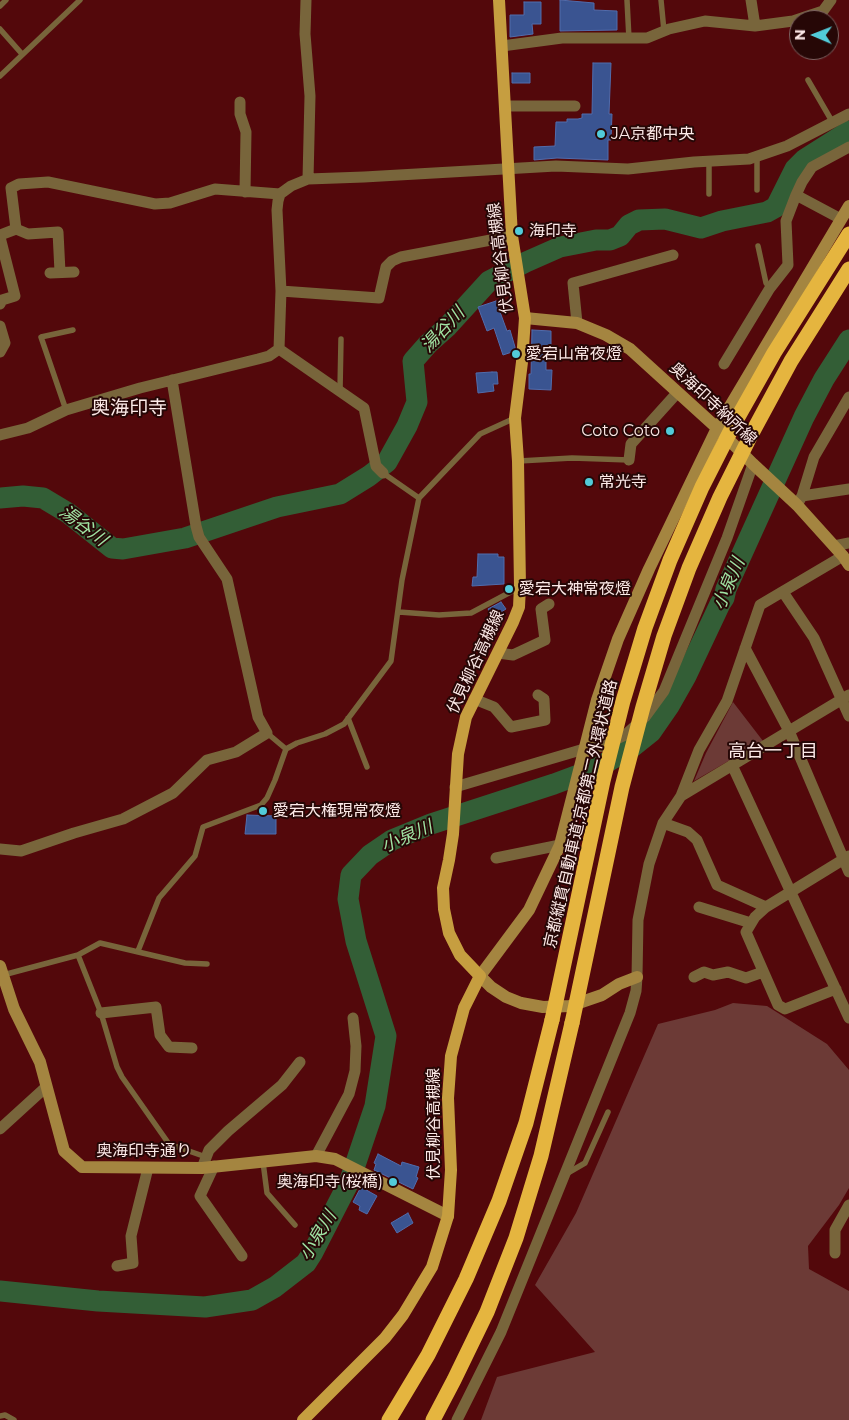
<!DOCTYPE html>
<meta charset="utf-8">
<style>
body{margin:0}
#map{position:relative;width:849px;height:1420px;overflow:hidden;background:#53080b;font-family:Montserrat,sans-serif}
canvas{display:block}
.north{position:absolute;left:789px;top:10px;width:50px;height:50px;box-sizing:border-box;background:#260706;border:1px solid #7c6160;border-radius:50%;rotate:271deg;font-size:14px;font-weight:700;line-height:20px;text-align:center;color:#fce9e7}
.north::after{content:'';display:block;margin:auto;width:18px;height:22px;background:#52cbd9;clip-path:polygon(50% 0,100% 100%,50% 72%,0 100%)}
</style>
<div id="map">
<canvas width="849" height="1420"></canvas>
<div class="north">N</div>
</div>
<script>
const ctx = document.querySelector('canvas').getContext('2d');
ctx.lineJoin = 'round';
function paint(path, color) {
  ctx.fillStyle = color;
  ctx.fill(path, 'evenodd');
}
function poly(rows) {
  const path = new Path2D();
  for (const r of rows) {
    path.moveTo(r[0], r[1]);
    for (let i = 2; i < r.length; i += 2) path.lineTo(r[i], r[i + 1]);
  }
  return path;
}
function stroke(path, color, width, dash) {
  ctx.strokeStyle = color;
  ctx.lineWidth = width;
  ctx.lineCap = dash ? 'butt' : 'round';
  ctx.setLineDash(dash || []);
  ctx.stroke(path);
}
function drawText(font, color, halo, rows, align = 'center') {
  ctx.font = font + ' Montserrat,"Noto Sans JP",sans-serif';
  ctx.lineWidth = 4;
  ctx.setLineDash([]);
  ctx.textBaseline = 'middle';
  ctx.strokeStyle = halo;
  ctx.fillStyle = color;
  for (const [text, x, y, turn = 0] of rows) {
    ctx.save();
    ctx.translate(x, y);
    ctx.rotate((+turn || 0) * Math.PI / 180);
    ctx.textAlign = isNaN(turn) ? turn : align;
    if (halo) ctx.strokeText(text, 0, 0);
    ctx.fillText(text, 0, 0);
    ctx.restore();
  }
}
paint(poly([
 [733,702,763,741,694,781,706,753],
 [733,1003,767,1006,827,1044,849,1070,849,1188,839,1205,808,1246,809,1269,849,1291,849,1420,481,1420,497,1377,595,1352,535,1285,576,1213,658,1024,715,1010]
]), '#6c3a36');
stroke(poly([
 [0,498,23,496,43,498,68,513,112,548,123,549,185,538,277,507,340,494,369,476,387,462,407,426,417,402,413,361,428,344,447,327,489,281,526,262,560,247,596,240,610,240,620,236,629,225,639,220,665,219,701,228,722,221,767,212,776,207,795,169,805,159,849,131],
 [0,1291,98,1301,205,1307,252,1300,275,1287,306,1263,313,1252,350,1180,375,1106,386,1036,356,941,348,899,351,875,370,855,392,840,431,824,554,784,597,768,631,748,651,732,669,706,686,676,720,604,724,598,726,589,804,417,824,379,849,340]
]), '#335e36', 21);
const building = poly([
 [560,0,594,3,594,10,617,11,617,30,560,31,560,0],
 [524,2,541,2,541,24,532,24,533,34,510,37,510,15,524,15,524,2],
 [593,63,611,63,609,114,612,114,611,140,608,140,608,160,557,158,534,160,534,147,555,146,556,122,567,122,567,119,578,119,582,118,582,114,592,114,593,63],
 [512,73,530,73,530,83,512,83,512,73],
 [496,301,507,331,510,330,515,347,515,351,503,355,494,328,487,331,478,307,496,301],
 [532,330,551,331,551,346,546,346,546,370,552,370,551,390,529,389,529,374,531,374,532,330],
 [492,372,497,372,498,384,493,384,494,391,478,393,476,373,492,372],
 [478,554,498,554,498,557,504,557,504,584,472,586,473,577,477,577,478,554],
 [501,602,506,609,493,617,488,609,501,602],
 [247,815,276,816,276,834,245,834,247,815],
 [378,1154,401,1166,402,1162,419,1167,416,1177,418,1178,413,1189,374,1170,376,1164,374,1163,378,1154],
 [361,1187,377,1196,367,1214,359,1210,360,1206,353,1202,361,1187],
 [408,1213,413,1223,397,1233,391,1223,408,1213]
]);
paint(building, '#3a5491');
stroke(building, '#516cac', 1);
stroke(poly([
 [627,0,629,39],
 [661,0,664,31],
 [0,6,6,0],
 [0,29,22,54],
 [0,76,80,0],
 [808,80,833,123],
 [757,157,757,190],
 [709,194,709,161],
 [758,246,766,283,770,288],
 [340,390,341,339],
 [66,410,41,337,73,330],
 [519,461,572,458,629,460],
 [419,498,480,434,515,418],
 [399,612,439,615,471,613,520,587],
 [348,718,367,767],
 [267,733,286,749,297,743,325,734,344,724,391,661,402,580,419,498,383,473],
 [138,951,159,898,195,856,203,827,261,805,267,798,275,780,286,749],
 [78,955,101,1013,117,1067,122,1077,169,1144,206,1157],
 [3,975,78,955,100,943,185,963,207,964],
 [263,1162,267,1193,295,1225],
 [566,1174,585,1163,608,1112],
 [0,1416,5,1415,14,1420]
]), '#78653b', 5.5);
stroke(poly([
 [306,0,305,34,310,96,308,179],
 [751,0,755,26],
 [502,46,562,38,647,38,669,29,705,21,755,26,793,21,823,11,831,0],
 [240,102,240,114,246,132,245,192],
 [505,106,575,106],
 [841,219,796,195,802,182,812,167,849,147],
 [16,229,28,234,58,232,60,272],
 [0,235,16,229,11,188,19,184,48,182,155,204,170,203,215,189,280,194],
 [0,237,15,296,2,300,0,304],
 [50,273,74,272],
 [281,291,379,298,386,267,392,261,401,257,512,236],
 [577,323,573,283,673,255],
 [0,326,5,343,0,352],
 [279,349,281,291,277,210,278,201,280,194,291,186,308,179,364,177,556,166,628,169,694,162,749,159,787,146,849,114],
 [279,349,364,408,376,466,383,473],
 [724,364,770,288,788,265,786,221,796,195],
 [0,435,28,428,66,410,140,388,258,359,269,356,279,349],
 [629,460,631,444,677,393],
 [802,496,849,489],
 [797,505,802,496,814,457,849,397],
 [834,546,849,543],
 [783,592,814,638,849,716],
 [745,648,789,731,849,872],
 [498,653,513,655,545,640,541,609,549,604],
 [474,699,494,707,511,727,545,720,544,699,538,695],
 [732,765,849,1018],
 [455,787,584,749,602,746,625,735,645,717,664,691,727,538,753,464],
 [681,796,849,695],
 [663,823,688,832,697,840,717,885,766,907],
 [0,849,21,851,74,833,123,819,173,793,207,760,236,752,267,733,258,717,227,579,199,537,196,526,172,380],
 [496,858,560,845],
 [699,907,751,923],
 [694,977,704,972,713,975,728,972,746,978,763,972],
 [836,989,785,1009,778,1005,746,932,755,917,766,907,849,856],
 [101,1013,156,1007,160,1035,169,1047,192,1048],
 [0,1129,46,1087],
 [316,1156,349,1094,355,1071,356,1046,353,1018],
 [214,1166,200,1196,242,1256],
 [202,1168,209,1150,228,1131,282,1085,300,1062],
 [835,1253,835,1230,849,1205],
 [117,1266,133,1263,131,1236,148,1168],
 [457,1420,501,1332,630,1013,636,991,637,977,638,920,649,864,663,823,681,796,699,750,727,701,760,605,843,556]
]), '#78653b', 11);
stroke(poly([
 [525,318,577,323,606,335,630,349,717,428,753,464,797,505,843,556,849,565],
 [0,966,14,1009,40,1062,64,1151,82,1167,202,1168,316,1156,335,1159,448,1216],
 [637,977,619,984,602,995,570,1006,543,1007,521,1003,506,997,491,987,480,976,529,910,560,845,597,700,618,639,649,569,717,428,849,206]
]), '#a48540', 12);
stroke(poly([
 [303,1420,385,1338,403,1315,432,1267,448,1216,451,1170,448,1098,451,1056,464,1008,480,976,460,955,449,933,444,909,443,888,449,860,453,834,458,754,466,717,513,622,519,607,520,586,518,461,515,418,522,362,525,318,512,236,499,0]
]), '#c69e40', 12);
stroke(poly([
 [389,1420,428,1355,466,1279,499,1201,526,1123,552,1020],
 [433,1420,454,1380,487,1312,516,1238,541,1156,572,1023]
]), '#e5b53f', 15);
stroke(poly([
 [552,1020,603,781,623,701,645,628,670,560,702,487,734,424,774,353,849,234],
 [572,1023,622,787,643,707,664,636,689,568,720,497,751,435,791,361,849,269]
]), '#e5b53f', 15);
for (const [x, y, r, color] of [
 [601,134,5,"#52cbd9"],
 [519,231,5,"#52cbd9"],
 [516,354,5,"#52cbd9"],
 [670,431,5,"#52cbd9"],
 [589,482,5,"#52cbd9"],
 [509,589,5,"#52cbd9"],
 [263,811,5,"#52cbd9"],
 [393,1182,5,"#52cbd9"]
]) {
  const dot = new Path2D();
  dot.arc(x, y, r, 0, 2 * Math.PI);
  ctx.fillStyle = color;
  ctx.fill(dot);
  stroke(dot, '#260706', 2);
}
drawText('16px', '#fce9e7', '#260706', [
 ["JA京都中央",611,134],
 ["海印寺",529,231],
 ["愛宕山常夜燈",526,354],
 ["Coto Coto",660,431,"right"],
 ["常光寺",599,482],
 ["愛宕大神常夜燈",519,589],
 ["愛宕大権現常夜燈",273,811],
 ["奥海印寺(桜橋)",383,1182,"right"]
], 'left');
drawText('16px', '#fce9e7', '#260706', [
 ["伏見柳谷高槻線",501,258,-97],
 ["奥海印寺納所線",713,404,43],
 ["伏見柳谷高槻線",476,662,-65],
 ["京都縦貫自動車道;京都第二外環状道路",581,814,-77],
 ["伏見柳谷高槻線",434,1124,-90],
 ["奥海印寺通り",144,1151]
]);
drawText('italic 18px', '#a0e3a3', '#260706', [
 ["湯谷川",443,330,-47],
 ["湯谷川",83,526,37],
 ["小泉川",729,584,-67],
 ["小泉川",407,837,-23],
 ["小泉川",318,1236,-59]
]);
drawText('18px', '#fce9e7', '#260706', [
 ["高台一丁目",773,752]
]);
drawText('19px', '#fce9e7', '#260706', [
 ["奥海印寺",129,408]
]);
</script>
